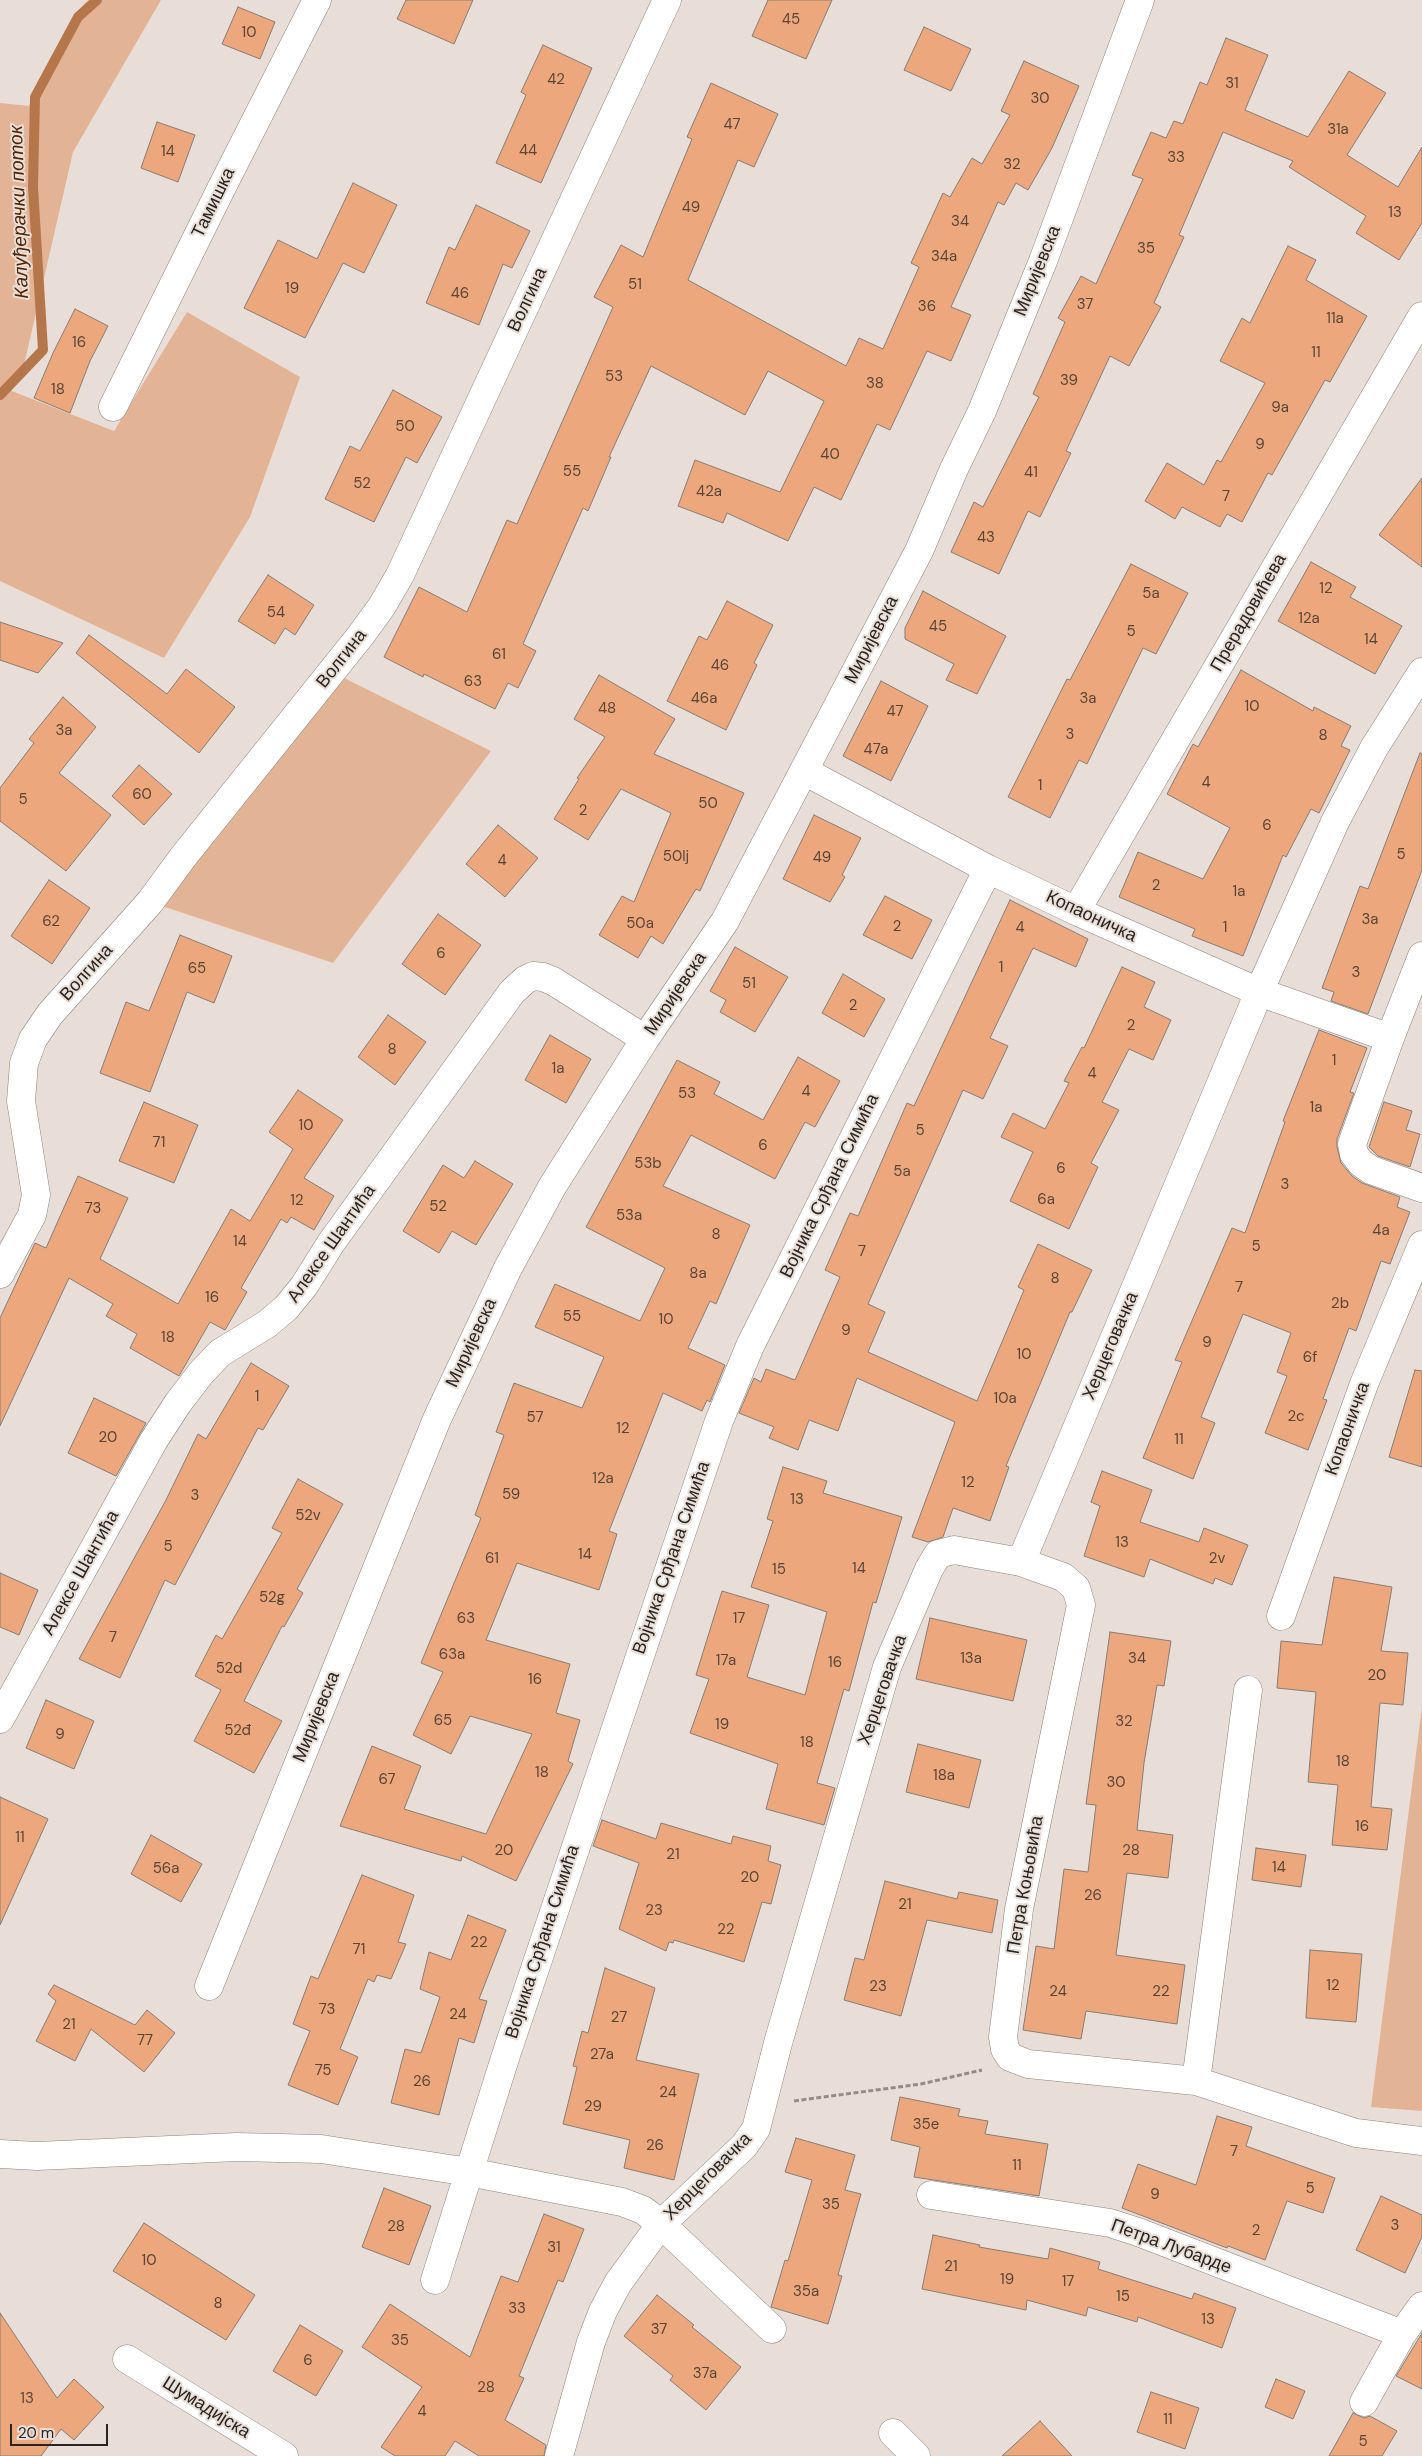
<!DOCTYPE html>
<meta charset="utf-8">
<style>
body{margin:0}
#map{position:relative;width:1422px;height:2456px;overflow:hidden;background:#e9ded7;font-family:"DM Sans",sans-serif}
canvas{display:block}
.scale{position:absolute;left:10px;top:2424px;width:98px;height:22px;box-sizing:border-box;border:2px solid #282421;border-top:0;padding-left:6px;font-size:15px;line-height:18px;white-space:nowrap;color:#282421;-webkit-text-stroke:4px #e9ded7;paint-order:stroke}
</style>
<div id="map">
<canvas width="1422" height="2456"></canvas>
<div class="scale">20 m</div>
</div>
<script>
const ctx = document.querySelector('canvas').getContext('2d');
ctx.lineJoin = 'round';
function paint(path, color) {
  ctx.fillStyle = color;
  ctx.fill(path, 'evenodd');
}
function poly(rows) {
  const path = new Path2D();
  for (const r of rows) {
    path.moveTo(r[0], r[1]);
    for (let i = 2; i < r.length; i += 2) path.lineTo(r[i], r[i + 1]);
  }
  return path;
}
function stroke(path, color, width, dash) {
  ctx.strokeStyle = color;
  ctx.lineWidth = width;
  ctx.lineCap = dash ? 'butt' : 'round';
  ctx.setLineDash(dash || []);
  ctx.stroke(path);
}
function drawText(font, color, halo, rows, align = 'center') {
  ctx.font = font + ' "DM Sans",sans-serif';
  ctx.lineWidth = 4;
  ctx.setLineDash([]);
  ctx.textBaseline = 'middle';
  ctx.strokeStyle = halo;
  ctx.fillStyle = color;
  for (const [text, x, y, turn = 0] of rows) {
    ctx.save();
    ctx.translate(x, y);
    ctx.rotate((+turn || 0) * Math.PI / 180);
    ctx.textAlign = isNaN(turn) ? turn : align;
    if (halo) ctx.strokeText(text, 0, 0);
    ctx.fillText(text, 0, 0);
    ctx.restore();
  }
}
paint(poly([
 [89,0,161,0,73,152,24,365,4,388,114,431,187,312,300,377,250,517,164,658,0,581,0,103,29,106,59,60,84,4],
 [332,672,491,751,333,963,150,902],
 [1422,1707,1422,2111,1371,2107]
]), '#e3b395');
stroke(poly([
 [0,395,43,350,33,187,35,97,78,17,97,0]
]), '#b6764b', 10);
const building = poly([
 [406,0,473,0,454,44,397,19,406,0],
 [768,0,832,0,806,59,752,36,768,0],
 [238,7,275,22,260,59,222,44,238,7],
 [924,27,971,49,951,91,904,70,924,27],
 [1226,38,1268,55,1245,110,1308,137,1349,71,1386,93,1347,155,1398,187,1422,147,1422,223,1399,260,1356,233,1366,216,1289,167,1293,161,1223,132,1179,235,1184,237,1154,303,1161,307,1129,366,1110,356,1066,451,1071,453,1040,517,1028,511,999,574,951,552,974,502,983,507,1039,397,1033,394,1065,322,1058,318,1081,276,1096,284,1143,179,1132,175,1151,132,1166,138,1174,121,1183,124,1200,82,1207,85,1226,38],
 [543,45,592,68,541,183,496,163,526,95,521,92,543,45],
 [1024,61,1079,86,1052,148,1028,190,1016,183,1004,205,998,202,951,307,971,315,951,361,927,351,890,430,877,424,841,500,814,487,788,541,727,513,723,523,678,506,695,460,780,492,824,401,768,371,745,415,651,366,609,457,611,457,588,511,583,508,523,644,536,651,518,688,508,683,495,709,424,674,423,677,384,657,419,587,467,612,507,520,517,524,613,307,594,297,621,245,643,257,692,139,687,137,711,83,778,114,754,167,738,160,688,280,846,366,859,338,883,349,919,267,911,263,943,193,950,197,972,158,982,164,1010,115,1001,111,1024,61],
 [157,122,195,135,178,182,141,168,157,122],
 [353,183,397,205,364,273,343,263,305,338,244,308,278,240,317,259,353,183],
 [476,205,530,231,512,268,503,264,479,325,426,303,449,247,455,250,476,205],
 [1288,246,1316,260,1306,280,1367,316,1330,382,1325,380,1272,475,1268,473,1242,522,1227,514,1220,527,1182,507,1175,519,1145,501,1167,463,1204,485,1217,460,1221,462,1265,383,1220,361,1242,318,1250,323,1288,246],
 [75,309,108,326,90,361,70,413,34,398,53,353,75,309],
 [393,390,442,417,417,463,406,457,374,522,325,499,350,446,360,451,393,390],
 [1422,478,1422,567,1379,535,1422,478],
 [1311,562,1356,587,1350,597,1402,626,1375,674,1278,621,1311,562],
 [1131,564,1188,593,1156,654,1143,648,1087,764,1079,760,1050,818,1008,797,1067,679,1070,680,1131,564],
 [268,575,314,605,295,635,285,628,275,644,238,621,268,575],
 [923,591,1006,636,977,694,946,680,954,664,905,639,905,628,923,591],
 [727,601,773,625,754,663,757,665,726,730,667,701,699,636,707,640,727,601],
 [0,622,63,643,38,673,0,660,0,622],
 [89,635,167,694,186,669,235,707,199,753,76,653,89,635],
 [1241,670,1313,711,1314,707,1351,726,1341,746,1350,750,1319,813,1311,809,1286,857,1283,855,1243,956,1192,936,1195,929,1119,897,1138,852,1203,879,1230,828,1167,794,1193,744,1198,747,1241,670],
 [599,675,675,719,654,754,744,793,700,891,696,889,663,944,651,936,638,958,599,935,622,896,634,902,671,813,621,789,588,840,554,819,579,779,577,778,605,737,574,719,599,675],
 [881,681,928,706,891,781,843,756,881,681],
 [63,697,96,727,59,773,111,815,66,871,0,821,0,788,34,743,29,739,63,697],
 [1420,753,1422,754,1422,870,1368,1014,1331,1001,1334,992,1322,988,1360,886,1368,889,1420,753],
 [139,765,172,794,144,825,112,796,139,765],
 [814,815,861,838,842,875,845,877,830,902,783,879,814,815],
 [498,825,538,858,505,897,466,864,498,825],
 [49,880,90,908,52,964,11,936,49,880],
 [885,896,932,920,912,959,863,935,885,896],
 [1010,900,1088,939,1076,967,1033,948,990,1038,1008,1046,983,1099,963,1090,868,1304,885,1312,868,1352,977,1401,1024,1290,1018,1287,1038,1244,1092,1270,1072,1312,1070,1312,1006,1466,1009,1467,990,1521,953,1508,943,1537,928,1542,912,1537,955,1422,857,1378,838,1431,809,1420,798,1450,769,1438,774,1427,739,1413,754,1378,761,1382,766,1369,795,1380,840,1277,825,1270,850,1213,858,1216,907,1103,914,1106,1010,900],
 [438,914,481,945,445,995,402,964,438,914],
 [180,935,232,956,214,1003,187,992,150,1092,100,1073,126,1002,149,1011,180,935],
 [735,947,788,977,755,1032,720,1012,726,1000,710,991,735,947],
 [1122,967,1155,982,1144,1007,1171,1020,1153,1060,1129,1049,1102,1102,1119,1110,1091,1163,1098,1167,1069,1229,1010,1201,1033,1152,1001,1137,1013,1113,1045,1129,1069,1083,1064,1081,1082,1047,1084,1048,1122,967],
 [843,974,885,999,864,1037,822,1013,843,974],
 [388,1015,426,1042,395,1085,358,1057,388,1015],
 [1319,1030,1367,1048,1350,1092,1354,1093,1337,1139,1337,1147,1341,1163,1352,1176,1362,1183,1400,1197,1397,1207,1410,1212,1390,1264,1381,1261,1356,1331,1349,1328,1323,1399,1327,1400,1308,1450,1265,1433,1287,1376,1277,1372,1291,1333,1243,1314,1201,1417,1215,1423,1193,1479,1143,1458,1182,1362,1175,1360,1232,1228,1245,1233,1285,1122,1283,1121,1319,1030],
 [550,1035,591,1059,566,1103,525,1080,550,1035],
 [798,1057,840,1081,815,1127,805,1122,775,1179,691,1135,663,1186,750,1225,716,1304,710,1301,688,1348,725,1365,710,1402,707,1400,702,1411,663,1393,609,1531,617,1534,599,1590,517,1563,486,1640,570,1664,556,1713,580,1720,568,1761,573,1764,516,1881,462,1856,461,1861,340,1826,372,1746,421,1766,404,1809,486,1834,532,1734,470,1716,451,1754,413,1735,443,1672,421,1663,481,1518,475,1515,504,1435,496,1432,514,1383,582,1408,604,1357,535,1327,555,1284,640,1321,665,1268,586,1227,677,1060,720,1082,714,1094,763,1120,798,1057],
 [298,1090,343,1120,304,1178,334,1196,314,1230,291,1217,287,1223,281,1219,241,1288,247,1292,225,1330,210,1322,179,1376,130,1348,137,1334,106,1316,113,1304,69,1278,0,1426,0,1318,35,1243,46,1248,78,1176,128,1198,100,1259,178,1304,231,1209,250,1221,293,1149,269,1132,298,1090],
 [144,1102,198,1125,174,1183,119,1161,144,1102],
 [1384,1102,1412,1111,1406,1130,1420,1134,1410,1167,1378,1156,1369,1147,1384,1102],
 [475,1161,513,1184,476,1245,452,1231,439,1253,403,1231,443,1165,464,1178,475,1161],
 [251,1363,289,1386,263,1430,258,1428,175,1585,165,1580,120,1678,79,1659,166,1500,198,1434,206,1439,251,1363],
 [1415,1370,1422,1371,1422,1467,1389,1457,1415,1370],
 [94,1398,146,1423,116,1476,68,1453,94,1398],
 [783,1467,827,1481,823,1493,902,1517,876,1603,873,1602,849,1691,844,1689,817,1783,835,1788,824,1825,766,1809,778,1764,690,1733,709,1679,696,1675,722,1591,769,1605,747,1677,805,1695,827,1612,751,1587,773,1521,767,1519,783,1467],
 [1102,1471,1152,1490,1140,1522,1199,1542,1204,1528,1248,1545,1232,1585,1215,1578,1213,1584,1150,1559,1144,1577,1084,1556,1100,1506,1091,1502,1102,1471],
 [298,1479,343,1504,297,1589,303,1593,284,1627,282,1626,244,1701,282,1721,254,1773,194,1741,221,1690,195,1676,216,1635,222,1639,282,1533,272,1528,298,1479],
 [0,1573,38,1590,19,1635,0,1627,0,1573],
 [1334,1577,1392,1587,1381,1651,1408,1653,1403,1705,1380,1703,1371,1807,1392,1809,1387,1850,1332,1845,1338,1785,1308,1782,1316,1692,1277,1688,1281,1641,1322,1645,1334,1577],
 [930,1618,1027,1640,1013,1701,916,1679,930,1618],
 [1110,1632,1171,1641,1164,1686,1157,1685,1144,1763,1137,1830,1173,1835,1168,1878,1127,1873,1116,1955,1185,1965,1177,2024,1086,2011,1081,2039,1023,2030,1036,1946,1054,1949,1064,1869,1088,1872,1096,1805,1086,1804,1110,1632],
 [46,1700,94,1721,74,1769,26,1748,46,1700],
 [918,1744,981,1760,969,1808,906,1792,918,1744],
 [0,1797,48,1819,0,1925,0,1797],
 [602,1820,656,1839,661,1823,731,1844,733,1836,771,1846,768,1861,781,1865,771,1904,762,1902,744,1962,674,1940,673,1943,669,1942,666,1951,619,1929,639,1863,593,1846,602,1820],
 [151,1835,202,1864,181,1902,131,1874,151,1835],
 [1256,1848,1306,1855,1301,1887,1252,1880,1256,1848],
 [362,1875,414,1895,398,1942,406,1944,391,1979,377,1975,374,1982,368,1979,340,2049,358,2057,338,2105,288,2085,310,2031,293,2024,311,1976,318,1979,362,1875],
 [885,1881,957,1899,959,1892,998,1900,992,1933,927,1920,901,2016,844,2000,855,1958,864,1960,885,1881],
 [468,1915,506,1930,479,1999,487,2001,474,2043,459,2038,439,2115,391,2103,405,2049,421,2053,440,1997,420,1989,429,1952,451,1960,468,1915],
 [1310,1950,1362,1954,1356,2022,1306,2018,1310,1950],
 [605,1968,655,1988,636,2060,699,2074,674,2180,624,2168,630,2140,563,2124,577,2067,573,2066,582,2031,588,2033,605,1968],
 [54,1985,135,2025,147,2010,175,2033,144,2072,91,2029,75,2061,36,2041,56,2001,48,1994,54,1985],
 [900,2097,960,2109,958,2116,988,2121,985,2134,1048,2144,1039,2196,914,2177,920,2147,891,2140,900,2097],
 [1217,2116,1252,2127,1246,2146,1335,2178,1323,2213,1287,2201,1265,2260,1228,2246,1227,2248,1122,2208,1138,2164,1196,2185,1217,2116],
 [796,2138,855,2155,845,2190,861,2194,838,2275,842,2276,828,2324,771,2307,785,2260,788,2261,812,2180,785,2172,796,2138],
 [384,2188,431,2206,409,2265,362,2247,384,2188],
 [1381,2196,1422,2215,1422,2237,1405,2273,1356,2250,1381,2196],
 [544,2214,584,2229,563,2282,558,2280,519,2376,524,2378,505,2420,546,2445,544,2456,479,2456,455,2441,445,2456,395,2456,381,2447,422,2387,362,2347,390,2304,470,2357,501,2276,518,2282,544,2214],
 [144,2223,255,2295,226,2340,113,2271,144,2223],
 [933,2235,980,2245,979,2247,1048,2259,1050,2248,1100,2262,1098,2269,1192,2299,1194,2293,1236,2308,1222,2348,1138,2317,1137,2322,1088,2307,1086,2316,1027,2300,1026,2310,922,2289,933,2235],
 [657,2295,694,2325,692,2327,741,2367,706,2410,670,2380,673,2376,624,2336,657,2295],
 [0,2313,57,2398,74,2379,104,2407,74,2440,61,2429,41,2456,0,2456,0,2313],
 [300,2325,343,2351,316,2396,273,2371,300,2325],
 [1422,2333,1422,2389,1396,2376,1422,2333],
 [1276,2379,1305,2391,1293,2419,1265,2407,1276,2379],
 [1151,2392,1199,2408,1185,2449,1137,2432,1151,2392],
 [1353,2413,1364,2418,1370,2416,1397,2431,1382,2456,1329,2456,1353,2413],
 [1040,2421,1072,2456,1002,2456,1040,2421]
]);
paint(building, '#eca87c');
stroke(building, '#867c76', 1);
const minor = poly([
 [113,407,222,187,317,0],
 [804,771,988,869,1076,911,1259,992,1390,1038],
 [1076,911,1422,316],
 [1422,956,1390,1038,1352,1144,1354,1154,1361,1163,1371,1170,1422,1188],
 [0,1274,32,1215,36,1195,21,1101,24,1063,33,1039,50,1014,150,902,183,857,361,635,382,606,400,575,667,0],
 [1021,1562,1259,992,1335,822,1374,748,1422,672],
 [1281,1616,1364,1384,1422,1245],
 [0,1719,154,1440,178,1403,201,1373,220,1353,267,1324,286,1308,304,1286,331,1243,512,992,525,980,533,976,543,977,553,981,645,1039],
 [209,1986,437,1419,508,1268,552,1187,645,1039,725,921,919,551,954,469,982,411,1043,261,1140,0],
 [1196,2081,1248,1690],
 [0,2154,37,2156,237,2147,321,2149,469,2172,622,2202,643,2210,661,2224,772,2329],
 [931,2195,1110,2223,1138,2232,1402,2334],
 [435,2280,506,2055,719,1421,750,1346,988,869],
 [127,2359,284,2456],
 [1364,2402,1402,2334,1422,2306],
 [893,2433,916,2456],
 [559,2456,591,2342,603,2311,618,2283,661,2224,744,2146,756,2129,778,2043,887,1667,929,1569,938,1554,954,1550,1021,1562,1063,1577,1076,1588,1081,1605,1019,1909,1003,2037,1005,2049,1010,2057,1028,2064,1196,2081,1356,2133,1422,2141]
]);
stroke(minor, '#8c837d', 29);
stroke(poly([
 [794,2101,921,2084,982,2070]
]), '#938b86', 3, [5, 2.5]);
stroke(minor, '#fff', 28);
drawText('15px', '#594538', null, [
 ["45",791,20],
 ["10",249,33],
 ["42",556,80],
 ["31",1232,84],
 ["30",1040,99],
 ["47",732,125],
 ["31a",1338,130],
 ["44",528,151],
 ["14",168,152],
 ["33",1176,158],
 ["32",1012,165],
 ["49",691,208],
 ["13",1395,213],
 ["34",960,222],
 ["35",1146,249],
 ["34a",944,257],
 ["51",635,285],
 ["19",292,289],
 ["46",460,294],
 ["37",1085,305],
 ["36",927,307],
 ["11a",1335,319],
 ["16",79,343],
 ["11",1316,353],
 ["53",614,377],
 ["39",1069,381],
 ["38",875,384],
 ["18",58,390],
 ["9a",1280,408],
 ["50",405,427],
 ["9",1260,445],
 ["40",830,455],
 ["55",572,472],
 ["41",1031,473],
 ["52",362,484],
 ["42a",709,492],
 ["7",1226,497],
 ["43",986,538],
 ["12",1326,589],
 ["5a",1151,594],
 ["54",276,613],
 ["12a",1309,619],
 ["45",938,627],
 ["5",1131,632],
 ["14",1371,640],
 ["61",499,655],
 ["46",720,666],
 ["63",473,682],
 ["46a",704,699],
 ["3a",1088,699],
 ["10",1252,707],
 ["48",607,709],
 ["47",895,712],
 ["3a",64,731],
 ["3",1070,735],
 ["8",1323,736],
 ["47a",876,750],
 ["4",1206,783],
 ["1",1040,786],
 ["60",142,795],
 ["5",23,800],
 ["50",708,804],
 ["2",583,811],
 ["6",1267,826],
 ["5",1401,855],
 ["50lj",676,857],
 ["49",822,858],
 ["4",502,861],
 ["2",1156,886],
 ["1a",1239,892],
 ["3a",1370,920],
 ["62",51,922],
 ["50a",640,924],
 ["2",897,927],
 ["4",1020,928],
 ["1",1225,928],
 ["6",441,954],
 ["1",1001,968],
 ["65",197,969],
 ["3",1356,973],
 ["51",749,984],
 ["2",853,1006],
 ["2",1131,1026],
 ["8",392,1050],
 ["1",1334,1061],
 ["1a",558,1069],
 ["4",1092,1074],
 ["4",806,1092],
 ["53",687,1094],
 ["1a",1316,1108],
 ["10",306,1126],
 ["5",920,1131],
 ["71",159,1143],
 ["6",763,1146],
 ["53b",648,1164],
 ["6",1061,1169],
 ["5a",902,1172],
 ["3",1285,1185],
 ["6a",1046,1200],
 ["12",297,1201],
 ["52",438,1207],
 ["73",93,1209],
 ["53a",629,1216],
 ["4a",1381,1231],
 ["8",716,1235],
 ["14",240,1242],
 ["5",1256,1247],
 ["7",862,1252],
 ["8a",698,1274],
 ["8",1055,1279],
 ["7",1239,1288],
 ["16",212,1298],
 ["2b",1340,1304],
 ["55",572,1317],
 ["10",666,1320],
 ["9",846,1331],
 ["18",168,1338],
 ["9",1207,1343],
 ["10",1024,1355],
 ["6f",1310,1358],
 ["1",257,1397],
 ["10a",1005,1399],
 ["2c",1296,1417],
 ["57",535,1418],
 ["12",623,1429],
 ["20",108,1438],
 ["11",1179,1440],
 ["12a",603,1479],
 ["12",968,1483],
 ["59",511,1495],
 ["3",195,1496],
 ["13",797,1500],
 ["52v",308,1516],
 ["13",1122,1543],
 ["5",168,1547],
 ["14",585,1555],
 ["61",492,1559],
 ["2v",1217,1559],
 ["14",859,1569],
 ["15",779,1570],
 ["52g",272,1598],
 ["63",466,1619],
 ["17",739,1619],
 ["7",113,1638],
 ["63a",452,1655],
 ["13a",971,1659],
 ["34",1137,1659],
 ["17a",726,1661],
 ["16",835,1663],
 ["52d",229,1669],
 ["20",1377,1676],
 ["16",535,1680],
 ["65",443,1721],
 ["32",1124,1722],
 ["19",722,1725],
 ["52đ",238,1731],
 ["9",60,1735],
 ["18",807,1743],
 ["18",1343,1762],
 ["18",542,1773],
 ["18a",944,1776],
 ["67",387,1780],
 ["30",1116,1783],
 ["16",1362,1827],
 ["11",20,1838],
 ["20",504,1851],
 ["28",1131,1851],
 ["21",673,1855],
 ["14",1279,1868],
 ["56a",166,1869],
 ["20",750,1878],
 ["26",1093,1896],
 ["21",905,1905],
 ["23",654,1911],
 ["22",726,1930],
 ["22",479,1943],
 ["71",359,1950],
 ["12",1333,1986],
 ["23",878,1987],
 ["24",1058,1992],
 ["22",1161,1992],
 ["73",327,2010],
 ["24",458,2015],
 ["27",619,2018],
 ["21",69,2025],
 ["77",145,2041],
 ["27a",602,2055],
 ["75",323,2071],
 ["26",422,2082],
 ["24",668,2093],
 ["29",593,2107],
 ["35e",926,2125],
 ["26",655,2146],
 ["7",1234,2152],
 ["11",1017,2166],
 ["5",1310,2189],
 ["9",1155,2195],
 ["35",831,2205],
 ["3",1395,2226],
 ["28",396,2227],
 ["2",1256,2231],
 ["31",554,2248],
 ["10",149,2261],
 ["21",951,2267],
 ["19",1007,2280],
 ["17",1068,2282],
 ["35a",806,2292],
 ["15",1123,2297],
 ["8",218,2304],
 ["33",517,2309],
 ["13",1208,2320],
 ["37",659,2330],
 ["35",400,2341],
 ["6",308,2361],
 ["37a",705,2374],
 ["28",486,2388],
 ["13",27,2399],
 ["4",422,2412],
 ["11",1168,2420],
 ["5",1363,2442]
]);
drawText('18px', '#282421', '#e9ded7', [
 ["Тамишка",214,203,-64],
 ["Миријевска",1038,271,-68],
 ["Волгина",528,300,-65],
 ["Прерадовићева",1249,613,-60],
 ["Миријевска",872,640,-63],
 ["Волгина",342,659,-52],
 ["Копаоничка",1091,917,25],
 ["Волгина",87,973,-48],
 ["Миријевска",676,994,-56],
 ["Војника Срђана Симића",830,1186,-64],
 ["Алексе Шантића",332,1244,-55],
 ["Миријевска",472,1343,-65],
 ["Херцеговачка",1111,1346,-67],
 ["Копаоничка",1348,1429,-70],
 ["Војника Срђана Симића",672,1558,-71],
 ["Алексе Шантића",81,1573,-61],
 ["Херцеговачка",883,1690,-71],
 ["Миријевска",317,1717,-68],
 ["Петра Коњовића",1026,1885,-80],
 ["Војника Срђана Симића",543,1942,-72],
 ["Херцеговачка",708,2177,-45],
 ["Петра Лубарде",1171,2247,20],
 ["Шумадијска",206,2408,32]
]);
drawText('italic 19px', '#502502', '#e9ded7', [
 ["Калуђерачки поток",20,212,-92]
]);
</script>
